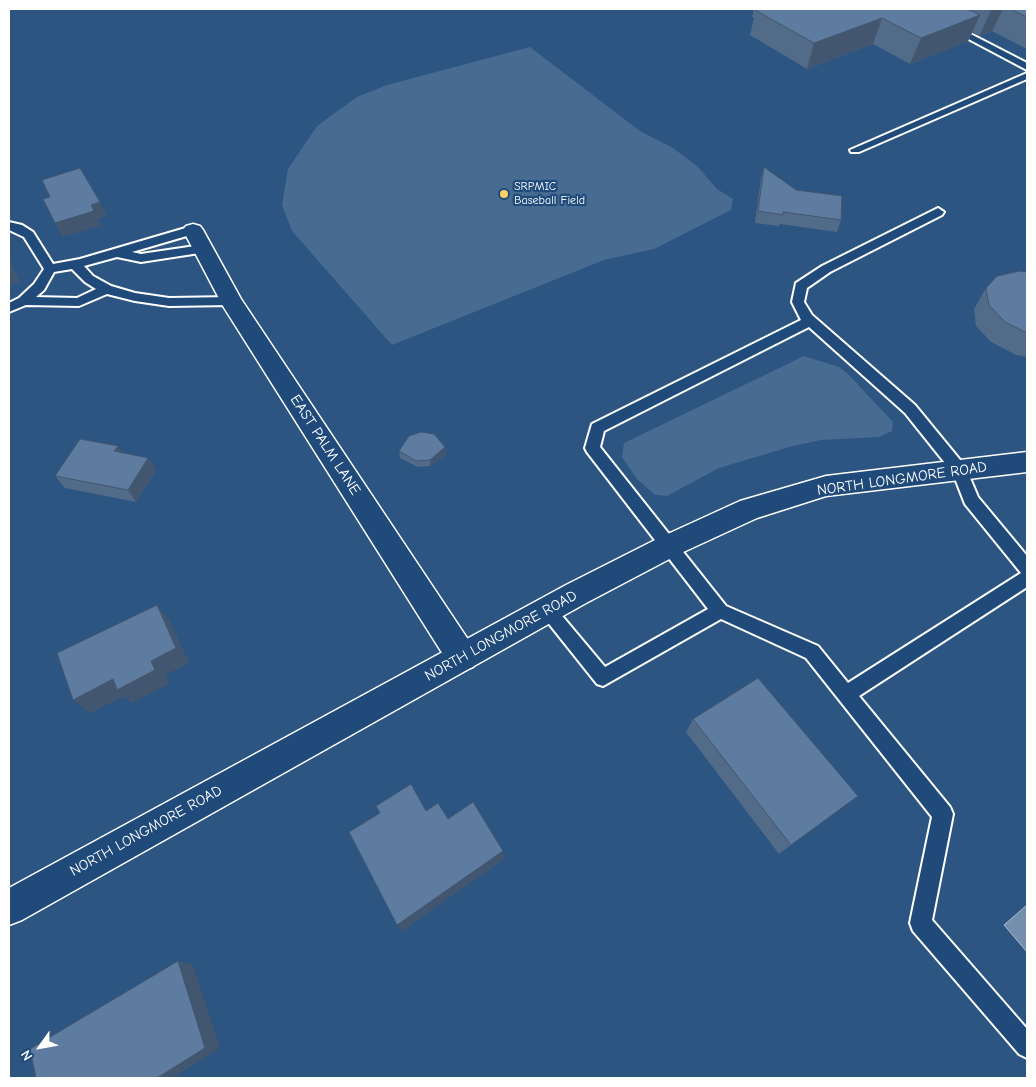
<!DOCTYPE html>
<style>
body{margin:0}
#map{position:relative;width:1036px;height:1087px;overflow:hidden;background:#2c5582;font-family:"Comic Neue",sans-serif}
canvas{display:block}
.frame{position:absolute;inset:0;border:10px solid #fff;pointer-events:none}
.north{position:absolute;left:15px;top:1022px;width:50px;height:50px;-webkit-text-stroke:4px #1f4a7a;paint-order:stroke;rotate:238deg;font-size:14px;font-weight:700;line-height:20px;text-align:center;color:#fff}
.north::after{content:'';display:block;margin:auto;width:18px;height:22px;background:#fff;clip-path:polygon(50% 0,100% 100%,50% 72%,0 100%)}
</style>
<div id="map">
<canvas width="1036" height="1087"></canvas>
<div class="frame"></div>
<div class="north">N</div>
</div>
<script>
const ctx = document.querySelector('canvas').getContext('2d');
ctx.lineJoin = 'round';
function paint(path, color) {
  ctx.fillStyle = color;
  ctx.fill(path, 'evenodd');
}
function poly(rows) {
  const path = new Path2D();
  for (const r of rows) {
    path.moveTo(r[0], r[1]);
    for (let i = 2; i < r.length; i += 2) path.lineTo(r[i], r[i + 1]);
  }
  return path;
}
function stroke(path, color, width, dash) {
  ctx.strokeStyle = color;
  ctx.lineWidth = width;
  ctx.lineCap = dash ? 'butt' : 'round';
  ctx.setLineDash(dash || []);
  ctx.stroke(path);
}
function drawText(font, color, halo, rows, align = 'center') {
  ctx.font = font + ' "Comic Neue",sans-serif';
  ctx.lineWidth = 4.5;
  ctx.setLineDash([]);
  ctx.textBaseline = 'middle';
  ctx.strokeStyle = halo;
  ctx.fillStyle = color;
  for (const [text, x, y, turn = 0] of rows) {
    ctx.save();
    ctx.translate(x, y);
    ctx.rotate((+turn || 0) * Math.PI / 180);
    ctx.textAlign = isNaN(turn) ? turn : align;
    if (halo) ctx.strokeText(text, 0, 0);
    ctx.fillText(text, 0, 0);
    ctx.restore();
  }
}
paint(poly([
 [530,47,640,131,673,148,697,166,717,189,733,199,731,210,654,249,604,260,392,345,292,231,282,205,288,169,317,126,357,97,387,85],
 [804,356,839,367,849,375,893,422,892,431,879,437,821,440,793,446,719,468,667,496,655,495,637,479,622,457,624,443]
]), '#486b92');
const water = poly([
 [1027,905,1027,952,1004,925,1027,905]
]);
paint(water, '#748fad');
stroke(water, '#acbcce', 1);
const lane = poly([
 [912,9,922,9,1027,63,1027,70,912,9],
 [1027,73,1027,79,859,152,851,152,850,150,1027,73],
 [938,208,944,212,942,215,830,272,807,288,804,302,812,315,915,405,965,466,978,497,1027,556,1027,587,859,696,950,807,953,814,932,920,1027,1029,1027,1058,1019,1054,913,931,910,923,932,817,806,658,721,619,603,686,597,684,538,610,541,605,547,602,553,605,605,667,708,609,587,452,585,448,592,424,801,320,792,302,796,283,822,266,938,208],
 [809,327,905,413,953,473,965,504,1021,573,848,683,818,646,726,606,600,447,604,431,809,327],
 [9,222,22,225,33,232,53,264,80,259,189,227,197,227,199,230,197,233,132,252,141,254,202,245,206,246,208,249,206,252,141,262,117,257,84,266,93,276,111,286,135,293,169,298,231,297,237,301,231,305,169,306,135,301,107,294,79,306,26,305,9,312,9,303,19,298,34,284,44,269,24,237,9,230,9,222],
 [72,269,85,282,96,289,77,298,36,297,44,290,54,272,72,269]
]);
const street = poly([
 [193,224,200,226,203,230,241,299,473,647,477,657,473,667,462,671,451,667,223,306,183,230,186,226,193,224]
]);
const secondary = poly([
 [1027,452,1027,472,826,496,757,518,679,554,586,603,22,920,9,925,9,888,566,585,659,538,740,501,826,476,1027,452]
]);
stroke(lane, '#fff', 4);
stroke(street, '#fff', 3);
stroke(secondary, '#fff', 3);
paint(lane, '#1f4a7a');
paint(street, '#1f4a7a');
paint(secondary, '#1f4a7a');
paint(poly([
 [754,9,1027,9,1027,49,992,31,979,36,972,33,968,41,910,64,873,44,807,69,750,35,754,18,752,17],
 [764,167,796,190,841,220,837,232,780,224,779,226,755,223,761,178],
 [1027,272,1027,357,1016,355,991,342,976,326,974,309,986,288],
 [445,447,446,454,430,466,418,467,400,458,399,451],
 [122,453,148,458,156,470,136,502,65,488,55,476],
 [693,719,858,796,779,854,686,732]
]), '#516b89');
paint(poly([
 [996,9,1003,9,992,31,979,36,991,11],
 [980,15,968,41,910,64,921,38],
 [882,18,873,44,807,69,814,43],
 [100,202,107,216,98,219,101,225,63,237,55,223,91,205],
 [9,259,20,282,9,286],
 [118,446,126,458,114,451],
 [445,447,446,454,430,466,430,460],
 [148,458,156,470,136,502,128,490],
 [157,605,170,621,189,663,165,675,169,684,132,703,124,696,90,713,73,700],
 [503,851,504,859,402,931,397,925],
 [178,961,193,965,220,1048,172,1078,157,1078]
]), '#42576f');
const building = poly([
 [758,9,967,9,980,15,921,38,882,18,814,43,755,10,758,9],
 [987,9,996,9,991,11,987,9],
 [1010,9,1027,9,1027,17,1010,9],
 [764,167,796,190,842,196,841,220,783,212,783,215,758,211,764,167],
 [80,168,100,202,91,205,94,211,55,223,43,199,50,197,42,180,80,168],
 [1020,271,1027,272,1027,333,1005,322,989,305,986,288,997,276,1020,271],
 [421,432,434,434,445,447,430,460,416,461,399,451,409,436,421,432],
 [80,439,118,446,114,451,148,458,128,490,55,476,80,439],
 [157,605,176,648,151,661,155,670,117,690,113,679,73,700,57,653,157,605],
 [758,678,858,796,791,845,693,719,758,678],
 [411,784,426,811,438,803,448,819,473,802,503,851,397,925,349,832,380,813,376,806,411,784],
 [178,961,205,1048,157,1078,36,1078,30,1049,178,961]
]);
paint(building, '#5e7c9f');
stroke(building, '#42576f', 1);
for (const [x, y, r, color] of [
 [504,194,5,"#ffd166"]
]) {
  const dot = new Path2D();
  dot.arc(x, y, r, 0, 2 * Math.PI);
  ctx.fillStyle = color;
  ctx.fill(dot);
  stroke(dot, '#1f4a7a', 2);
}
drawText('12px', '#fff', '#1f4a7a', [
 ["SRPMIC",514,187],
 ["Baseball Field",514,201]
], 'left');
drawText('15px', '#fff', '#1f4a7a', [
 ["EAST PALM LANE",325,445,57],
 ["NORTH LONGMORE ROAD",902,479,-8],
 ["NORTH LONGMORE ROAD",501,636,-29],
 ["NORTH LONGMORE ROAD",146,831,-29]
]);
</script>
